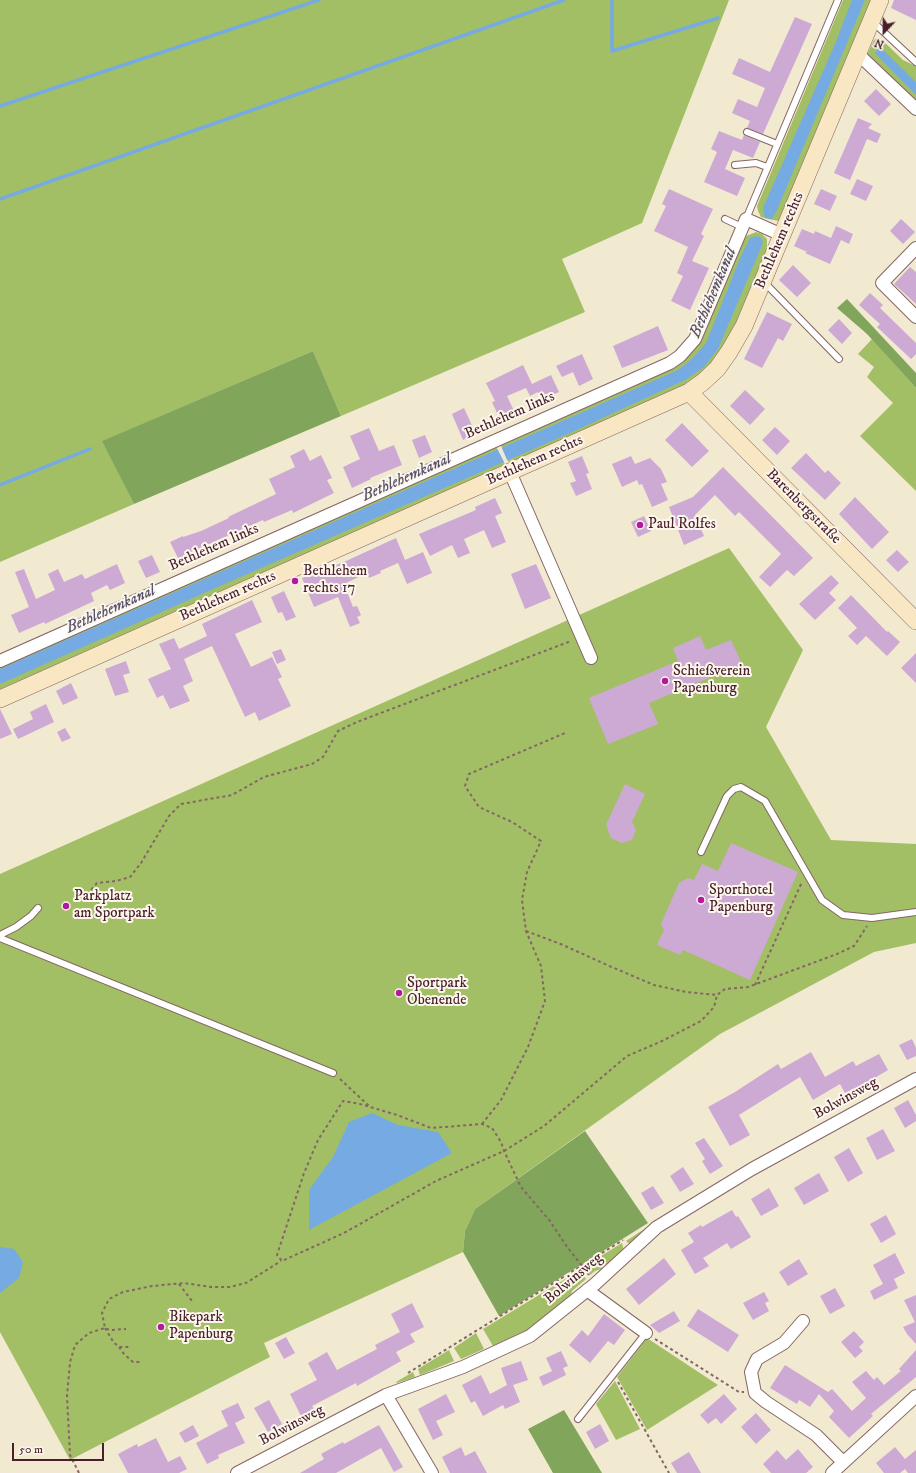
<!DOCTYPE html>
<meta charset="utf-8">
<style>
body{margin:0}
#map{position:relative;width:916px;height:1473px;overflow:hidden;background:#f2e9d1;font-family:"IM FELL DW Pica",serif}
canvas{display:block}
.north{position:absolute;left:864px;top:12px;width:40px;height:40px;-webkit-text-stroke:3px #fbf7ec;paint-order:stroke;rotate:202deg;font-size:11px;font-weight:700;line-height:16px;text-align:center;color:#4a1f2b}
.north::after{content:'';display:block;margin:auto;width:14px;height:18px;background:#4a1f2b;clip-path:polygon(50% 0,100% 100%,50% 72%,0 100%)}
.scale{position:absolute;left:12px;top:1443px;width:92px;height:18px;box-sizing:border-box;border:2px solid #4a1f2b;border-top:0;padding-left:5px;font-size:12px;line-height:14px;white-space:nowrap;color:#4a1f2b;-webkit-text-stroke:3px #fbf7ec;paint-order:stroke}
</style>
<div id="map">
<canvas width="916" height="1473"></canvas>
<div class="north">N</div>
<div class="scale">50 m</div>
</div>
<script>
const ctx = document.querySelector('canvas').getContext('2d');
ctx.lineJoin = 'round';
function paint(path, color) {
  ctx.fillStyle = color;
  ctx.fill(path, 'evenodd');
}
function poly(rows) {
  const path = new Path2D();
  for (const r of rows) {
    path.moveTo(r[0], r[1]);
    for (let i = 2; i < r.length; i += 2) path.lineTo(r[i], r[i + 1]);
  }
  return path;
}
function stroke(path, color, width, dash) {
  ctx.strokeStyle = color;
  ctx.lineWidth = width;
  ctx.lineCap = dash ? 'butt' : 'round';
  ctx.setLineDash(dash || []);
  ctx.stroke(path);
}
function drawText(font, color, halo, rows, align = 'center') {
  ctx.font = font + ' "IM FELL DW Pica",serif';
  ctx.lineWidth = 4;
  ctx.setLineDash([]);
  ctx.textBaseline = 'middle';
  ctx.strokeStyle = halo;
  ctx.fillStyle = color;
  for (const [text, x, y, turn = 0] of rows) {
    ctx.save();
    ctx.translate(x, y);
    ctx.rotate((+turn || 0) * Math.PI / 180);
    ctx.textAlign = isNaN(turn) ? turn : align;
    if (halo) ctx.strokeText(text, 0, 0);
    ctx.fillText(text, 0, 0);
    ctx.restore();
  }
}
paint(poly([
 [0,0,729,0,642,223,562,259,585,312,341,416,313,351,103,441,134,504,0,562],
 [843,0,874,0,779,221,768,219,761,217,758,211,757,206],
 [877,38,880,38,903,60,916,66,916,105,866,57,874,40],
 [756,232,762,234,767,239,767,247,766,257,733,332,724,350,695,382,513,462,509,463,508,460,504,462,505,464,503,466,0,693,0,666,496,445,498,450,502,448,500,443,689,353,744,237],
 [872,339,916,388,916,491,860,436,893,403,867,377,874,367,858,354],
 [729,548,803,650,766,727,831,840,916,844,916,943,874,952,720,1034,475,1209,465,1231,463,1252,264,1343,270,1357,70,1460,0,1332,0,874],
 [649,1226,631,1245,626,1241],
 [622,1243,624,1251,605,1268,595,1271,590,1275,585,1266],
 [580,1270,586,1279,572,1291,571,1296,530,1329,493,1346,483,1329],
 [476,1333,484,1349,461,1359,454,1348],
 [647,1338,718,1385,647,1430,617,1377],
 [449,1350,454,1361,420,1375,418,1369],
 [413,1372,415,1377,397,1383,396,1382],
 [615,1381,640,1429,616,1440,596,1404]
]), '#a2bf66');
paint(poly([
 [847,299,916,373,916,388,867,334,837,308],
 [313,351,341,416,134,504,102,441],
 [585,1131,648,1223,499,1316,463,1252,465,1231,475,1209],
 [564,1410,602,1473,553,1473,528,1429]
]), '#81a65b');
paint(poly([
 [852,0,865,0,777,210,772,219,765,218,763,208,835,44],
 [878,48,882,49,916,82,916,95,875,53],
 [757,236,761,238,763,242,760,250,718,349,704,367,685,380,570,433,220,586,0,684,0,669,678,370,693,358,706,343,741,256,750,238],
 [372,1113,398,1125,438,1132,452,1153,309,1230,309,1190,333,1157,349,1122],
 [0,1247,14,1249,23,1262,19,1278,0,1293]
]), '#76aae3');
paint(poly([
 [501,446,508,462,505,464,497,448]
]), '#f2e9d1');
stroke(poly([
 [612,0,612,51,718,18],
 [0,106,319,0],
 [0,199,564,0],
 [0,485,90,449]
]), '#76aae3', 3.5);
paint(poly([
 [894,0,916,0,916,20,891,8],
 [795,17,812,24,763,134,747,128,750,121,732,113,738,99,757,107,765,88,732,74,739,58,770,72],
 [876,89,891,104,879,116,864,101],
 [858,118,872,124,868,128,881,134,877,143,867,139,850,180,834,173],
 [719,131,742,140,744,135,760,142,753,158,733,150,725,169,745,178,737,196,704,182,717,152,711,149],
 [857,179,873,186,866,201,850,194],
 [669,189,713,209,701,234,704,236,692,261,709,268,690,310,671,301,683,276,677,273,688,247,654,231,666,206,662,204],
 [821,189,837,196,830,211,814,204],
 [901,219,915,232,903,244,890,231],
 [836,226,853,234,849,244,841,240,830,264,805,253,807,252,794,246,802,229,814,234,815,231,831,238],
 [793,265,811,283,797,297,779,280],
 [910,267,916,272,916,304,894,284],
 [870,293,883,305,880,308,916,343,916,354,911,359,877,327,880,324,859,305],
 [767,312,792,324,783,341,778,338,762,368,744,359],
 [839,319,852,333,842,344,828,330],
 [658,326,668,350,622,368,613,346],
 [582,354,593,379,579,386,573,372,562,377,556,366],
 [523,365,532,384,551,375,559,392,542,400,538,392,530,396,526,388,507,396,517,417,502,424,492,402,495,401,486,383],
 [745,390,765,409,750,425,730,406],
 [464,408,476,434,463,440,452,414],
 [682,423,709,451,692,467,665,440],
 [775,427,790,441,777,455,762,440],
 [369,428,379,451,394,445,402,465,370,478,371,479,352,488,343,467,360,459,350,436],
 [425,435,432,452,419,458,412,440],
 [304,449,310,461,321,455,332,478,327,480,334,493,293,513,292,510,264,522,263,520,191,552,192,556,180,562,170,542,183,536,183,537,201,531,229,518,228,517,276,494,269,479,295,467,290,456],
 [806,453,825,473,828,470,841,483,825,500,791,468],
 [582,456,589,473,586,474,592,489,576,496,570,483,576,481,568,462],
 [631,456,635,464,650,458,661,469,667,482,661,484,668,500,652,507,642,484,639,485,637,480,622,487,612,464],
 [723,467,813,558,794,576,787,570,770,587,759,577,781,554,739,512,735,516,715,495,695,515,704,536,684,545,669,507,693,497],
 [855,497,889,532,872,549,839,514],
 [495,498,502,513,495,516,506,542,492,548,484,530,464,539,470,553,458,558,452,545,430,556,419,534,476,510,475,507],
 [644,516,651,531,638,537,631,522],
 [396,538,405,560,423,552,432,573,407,584,398,563,380,571,381,573,369,578,367,573,344,584,353,607,357,606,361,615,357,617,360,623,350,627,338,597,314,607,302,578,346,561],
 [897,550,909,562,898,572,886,560],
 [152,555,160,572,146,578,138,561],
 [117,564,125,583,110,590,107,585,91,593,94,601,45,624,44,622,19,633,11,615,29,607,15,572,24,569,36,599,55,590,48,574,58,569,64,582,82,574,85,579],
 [536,564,551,598,525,609,511,574],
 [831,575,839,583,829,593,836,600,815,620,799,604],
 [284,591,296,617,286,621,282,612,278,613,271,597],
 [851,595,887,632,888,631,900,642,887,656,866,636,857,645,848,636,857,628,838,608],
 [252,600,262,622,235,634,251,667,272,657,282,677,278,679,291,706,259,721,255,712,245,717,212,646,184,659,193,681,183,686,190,701,170,709,163,695,157,698,148,679,171,669,159,644,174,638,179,649,207,636,202,624],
 [700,636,706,650,731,640,742,664,649,703,658,724,608,744,589,698,678,661,673,648],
 [281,649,286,660,277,664,272,652],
 [916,653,916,683,901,668],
 [126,661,130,673,123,675,129,692,115,696,105,669],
 [71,683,78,698,63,705,56,691],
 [46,704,54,722,18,739,13,729,33,719,30,712],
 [0,709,12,734,0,739],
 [65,728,71,738,62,742,57,732],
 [625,784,645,794,632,822,636,830,632,840,622,843,611,838,606,825],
 [731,843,798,872,750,980,683,950,680,955,657,945,664,930,661,924,679,883,688,878,694,880,702,864,718,871],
 [912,1039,916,1048,916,1056,907,1060,899,1045],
 [811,1052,825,1077,853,1061,856,1066,879,1054,888,1070,851,1092,851,1090,845,1093,840,1084,813,1100,800,1077,739,1115,750,1135,730,1146,708,1107,735,1092,778,1064,781,1069],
 [908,1100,916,1115,916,1121,905,1128,894,1108],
 [883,1129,895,1151,877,1160,866,1138],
 [704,1138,723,1166,710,1174,702,1161,705,1159,695,1143],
 [849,1148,863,1173,848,1182,834,1157],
 [683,1167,694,1184,680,1192,670,1176],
 [819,1173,829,1191,804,1205,794,1188],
 [653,1186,664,1203,651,1210,641,1193],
 [769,1188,779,1206,761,1216,751,1199],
 [732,1210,736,1217,738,1216,751,1237,731,1249,727,1243,703,1258,709,1266,695,1274,681,1250,694,1242,688,1233,701,1225,702,1227],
 [886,1215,896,1234,881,1243,870,1224],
 [895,1253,905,1273,894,1279,898,1288,874,1300,870,1291,883,1284,873,1265],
 [664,1258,676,1274,639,1305,626,1289],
 [799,1259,808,1274,788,1286,779,1272],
 [835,1288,845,1306,830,1314,820,1296],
 [764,1292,769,1301,765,1303,769,1311,753,1320,743,1303],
 [916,1295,916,1344,907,1334,903,1327,915,1322,904,1300],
 [412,1303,424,1327,410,1334,415,1342,396,1352,401,1361,357,1386,356,1383,312,1406,314,1409,301,1416,290,1394,317,1380,308,1363,327,1352,337,1370,377,1349,375,1345,400,1332,391,1314],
 [698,1309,739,1335,728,1352,687,1326],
 [674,1311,680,1321,659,1333,650,1325],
 [604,1314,625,1330,614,1345,608,1341,590,1363,569,1345,582,1330,588,1336],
 [854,1331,864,1342,859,1347,863,1351,855,1358,841,1342],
 [286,1337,295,1353,284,1359,275,1343],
 [916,1350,916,1377,871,1414,873,1416,849,1438,829,1417,834,1411,819,1394,810,1407,799,1400,797,1404,770,1388,785,1365,828,1392,832,1389,852,1411,866,1398,852,1382,866,1371,874,1380,877,1377,884,1385,901,1371,899,1369],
 [561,1351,568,1366,563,1368,566,1375,543,1386,539,1377,552,1371,546,1358],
 [521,1361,528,1380,513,1385,520,1402,505,1409,503,1405,483,1416,475,1401,471,1403,462,1385,481,1375,490,1394,507,1385,501,1368],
 [446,1394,455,1412,436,1421,443,1435,433,1440,418,1409],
 [724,1394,737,1409,721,1424,716,1418,708,1424,700,1415],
 [269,1400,282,1424,268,1432,254,1408],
 [238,1403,245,1418,235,1423,245,1443,218,1455,219,1458,207,1464,196,1443,228,1426,221,1411],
 [756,1413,771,1430,756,1444,741,1427],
 [600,1424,609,1441,595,1449,586,1432],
 [193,1425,199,1436,185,1443,179,1433],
 [379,1425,403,1467,394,1472,381,1448,336,1473,300,1473,324,1459,321,1454,343,1442,344,1444],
 [156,1438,168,1462,180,1456,187,1469,179,1473,128,1473,118,1454,137,1444,138,1447],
 [461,1447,465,1456,475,1451,487,1473,450,1473,442,1457],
 [895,1447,905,1459,916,1450,916,1473,908,1473,905,1469,900,1473,884,1473,876,1463],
 [798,1449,813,1467,806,1473,771,1473,763,1464,777,1450,786,1460],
 [689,1452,701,1473,677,1473,671,1463]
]), '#cdaad4');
const lane = poly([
 [873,22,916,62],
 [747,132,777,144],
 [735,165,756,163,767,167],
 [725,219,742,227],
 [746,219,838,0],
 [764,282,839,359],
 [701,852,727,796,734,789,741,787,765,801,822,900,843,915,872,918,916,912],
 [0,935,16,927,31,916,38,908],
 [0,938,333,1073],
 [578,1419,646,1333]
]);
const street = poly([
 [858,54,916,109],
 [916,248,882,283,916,317],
 [510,472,591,658],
 [0,661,670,363,680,356,695,339,746,219,782,235],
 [587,1290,646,1333],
 [803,1321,784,1343,757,1359,751,1372,755,1393,766,1402,816,1435,843,1462],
 [386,1395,432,1473],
 [237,1473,386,1395,463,1367,530,1336,595,1284,657,1227,752,1169,916,1079],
 [832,1473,916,1396]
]);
const secondary = poly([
 [689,392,916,621],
 [0,699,689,392,703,382,717,369,729,352,744,326,880,0]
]);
stroke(lane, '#856665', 8);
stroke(street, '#856665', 14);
stroke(secondary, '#856665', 18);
stroke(poly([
 [87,894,91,890,97,883,116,881,130,877,141,863,169,816,181,804,232,795,264,777,312,764,323,757,338,731,357,722,571,641],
 [526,931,563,945,607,965,654,985,686,992,717,995],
 [755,985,802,882],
 [340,1079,369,1106],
 [482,1124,501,1100,528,1047,545,1001,541,966,526,931,522,900,527,872,541,841,512,822,479,807,465,786,469,774,565,733],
 [589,1275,565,1244,550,1221,521,1187,504,1151,501,1142,492,1128,482,1124,431,1128,397,1115,360,1104,343,1101,318,1140,304,1173,277,1255,282,1261,344,1233,436,1181,504,1151,544,1126,627,1056,660,1042,701,1021,714,1007,717,995,725,989,748,987,837,954,854,946,867,926],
 [179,1284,192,1301],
 [105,1328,114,1343,120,1347,129,1347],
 [106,1329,112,1330,126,1329],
 [655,1339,739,1392,744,1392],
 [119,1347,124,1354,133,1362,141,1362],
 [408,1373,623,1240],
 [618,1382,669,1473],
 [79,1473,70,1455,67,1396,70,1362,75,1345,89,1333,105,1328,102,1313,109,1299,123,1292,152,1286,184,1283,211,1287,230,1287,246,1283,281,1261]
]), '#856665', 2, [3, 3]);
stroke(lane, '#fff', 6);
stroke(street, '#fff', 12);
stroke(secondary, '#f9e7c3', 17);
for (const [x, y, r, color] of [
 [640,525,4,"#b5179e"],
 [295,581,4,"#b5179e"],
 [665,681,4,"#b5179e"],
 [701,900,4,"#b5179e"],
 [66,906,4,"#b5179e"],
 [399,993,4,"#b5179e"],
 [161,1327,4,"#b5179e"]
]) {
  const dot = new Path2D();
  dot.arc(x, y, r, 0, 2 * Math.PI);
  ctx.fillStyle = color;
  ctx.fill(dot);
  stroke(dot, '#fbf7ec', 1.5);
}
drawText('15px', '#4a1f2b', '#fbf7ec', [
 ["Bethlehem rechts",780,241,-67],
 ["Bethlehem links",510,416,-24],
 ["Bethlehem rechts",535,461,-24],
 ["Barenbergstraße",803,507,45],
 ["Bethlehem links",214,548,-24],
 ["Bethlehem rechts",228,597,-24],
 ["Bolwinsweg",846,1099,-29],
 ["Bolwinsweg",574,1279,-40],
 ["Bolwinsweg",292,1426,-28]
]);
drawText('15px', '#4a1f2b', '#fbf7ec', [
 ["Paul Rolfes",648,525],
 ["Bethlehem",303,572],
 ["rechts 17",303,589],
 ["Schießverein",673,672],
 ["Papenburg",673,689],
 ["Sporthotel",709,891],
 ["Papenburg",709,908],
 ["Parkplatz",74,897],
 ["am Sportpark",74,914],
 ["Sportpark",407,984],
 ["Obenende",407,1001],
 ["Bikepark",169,1318],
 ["Papenburg",169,1335]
], 'left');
drawText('italic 16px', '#59506b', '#fbf7ec', [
 ["Bethlehemkanal",714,293,-67],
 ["Bethlehemkanal",407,478,-24],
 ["Bethlehemkanal",111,610,-24]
]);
</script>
